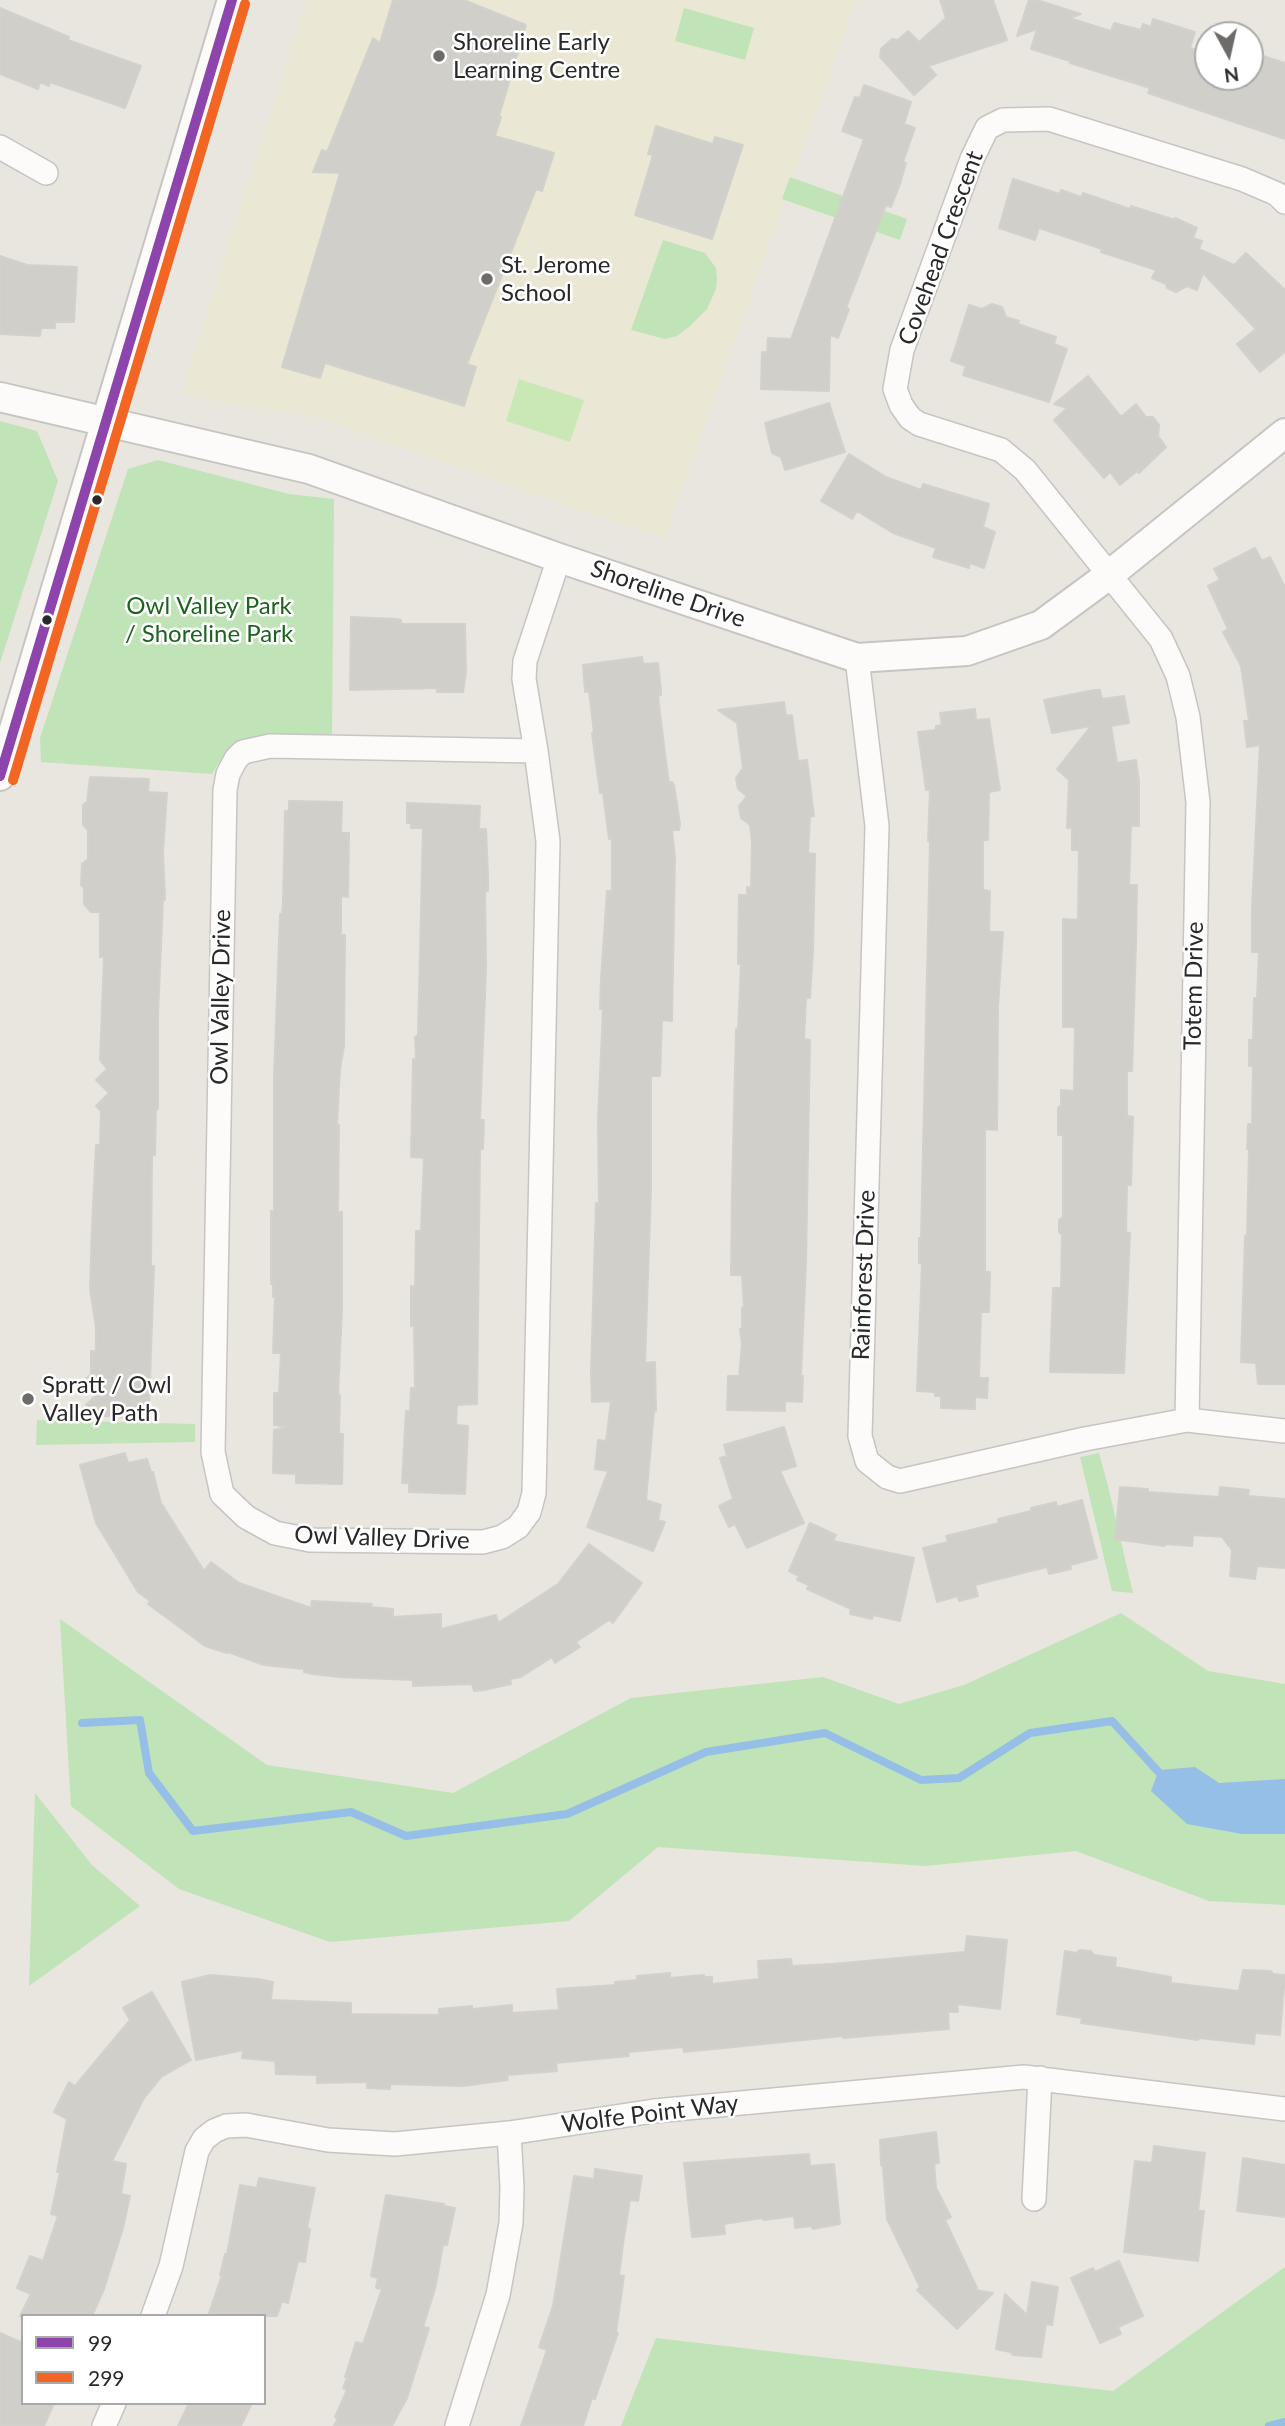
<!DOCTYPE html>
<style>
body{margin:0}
#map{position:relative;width:1285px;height:2426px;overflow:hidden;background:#e8e6de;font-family:Lato,sans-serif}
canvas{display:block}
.legend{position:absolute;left:21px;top:2314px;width:245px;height:91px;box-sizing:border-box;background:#fff;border:2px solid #a9a9a9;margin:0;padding:9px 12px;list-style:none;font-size:21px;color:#292929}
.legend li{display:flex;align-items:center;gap:14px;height:35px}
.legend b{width:35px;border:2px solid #a9a9a9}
.north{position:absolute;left:1194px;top:21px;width:70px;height:70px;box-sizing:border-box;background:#fff;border:2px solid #a9a9a9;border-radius:50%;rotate:172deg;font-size:19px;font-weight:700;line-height:28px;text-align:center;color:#292929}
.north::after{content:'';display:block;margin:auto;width:24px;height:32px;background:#6c6b68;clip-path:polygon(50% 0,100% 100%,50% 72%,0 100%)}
</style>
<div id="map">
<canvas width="1285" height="2426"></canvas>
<ul class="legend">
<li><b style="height:9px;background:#8e44ad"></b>99</li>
<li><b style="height:9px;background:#f26522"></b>299</li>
</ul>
<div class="north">N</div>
</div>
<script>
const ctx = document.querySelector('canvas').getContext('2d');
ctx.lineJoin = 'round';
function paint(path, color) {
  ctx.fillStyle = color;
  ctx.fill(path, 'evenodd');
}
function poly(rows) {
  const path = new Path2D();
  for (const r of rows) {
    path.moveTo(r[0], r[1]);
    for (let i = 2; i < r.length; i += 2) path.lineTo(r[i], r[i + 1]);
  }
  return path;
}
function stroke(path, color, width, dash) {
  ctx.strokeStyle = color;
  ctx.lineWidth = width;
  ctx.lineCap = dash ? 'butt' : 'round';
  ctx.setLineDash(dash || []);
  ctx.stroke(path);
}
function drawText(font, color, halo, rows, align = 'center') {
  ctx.font = font + ' Lato,sans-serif';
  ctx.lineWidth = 5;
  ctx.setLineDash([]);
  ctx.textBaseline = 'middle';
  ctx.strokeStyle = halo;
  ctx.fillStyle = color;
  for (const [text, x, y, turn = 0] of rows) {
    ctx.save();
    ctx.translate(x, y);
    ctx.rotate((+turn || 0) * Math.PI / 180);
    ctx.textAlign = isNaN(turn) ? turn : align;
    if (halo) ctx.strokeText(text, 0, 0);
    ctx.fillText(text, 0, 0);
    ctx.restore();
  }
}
paint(poly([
 [307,0,856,0,665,537,576,509,318,418,183,395,193,356]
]), '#eae8d4');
paint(poly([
 [684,8,754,28,745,60,675,41],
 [790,177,907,219,900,240,782,199],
 [663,240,705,253,716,268,717,279,716,289,707,309,690,326,677,336,665,339,631,330],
 [0,421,37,431,58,481,0,663],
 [158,460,289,494,334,499,332,734,264,735,238,740,228,749,212,774,41,762,40,738,128,469],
 [37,1420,195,1424,195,1442,36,1445],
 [1099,1453,1108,1486,1133,1593,1112,1591,1080,1457],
 [1121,1613,1208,1671,1285,1684,1285,1905,1209,1901,1076,1851,925,1866,658,1847,569,1921,330,1942,179,1889,71,1806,60,1619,267,1765,453,1793,631,1698,823,1677,899,1704,964,1685],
 [35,1793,92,1865,140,1906,29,1986],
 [1285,2267,1285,2426,621,2426,656,2338,1113,2391]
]), '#c1e3b8');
paint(poly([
 [519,379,584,400,570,442,506,421]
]), '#cae7b6');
paint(poly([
 [1195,1767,1219,1783,1285,1779,1285,1834,1242,1834,1187,1824,1151,1791,1159,1770]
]), '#95bfe6');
stroke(poly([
 [82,1723,140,1720,149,1773,193,1831,351,1812,406,1836,567,1814,706,1752,825,1733,921,1780,959,1778,1030,1733,1112,1721,1165,1779],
 [1269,2426,1285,2422]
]), '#95bfe6', 8);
const building = poly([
 [393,0,464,0,526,25,499,116,501,117,495,136,554,153,542,191,536,189,467,364,476,367,464,406,325,363,320,378,282,367,340,173,313,172,322,150,327,152,373,38,380,43,393,0],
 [940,0,993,0,1007,40,928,66,936,75,914,95,880,57,881,49,892,39,898,40,908,31,919,42,946,18,940,0],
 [1029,0,1037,0,1081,14,1069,18,1111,31,1114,23,1141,30,1143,24,1151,27,1153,19,1195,32,1190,48,1208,54,1208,77,1250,77,1252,62,1260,65,1263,56,1285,63,1285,139,1148,93,1150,88,1070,63,1070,61,1031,49,1037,29,1017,36,1029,0],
 [0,8,69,37,68,40,141,66,125,108,50,82,49,86,40,82,38,89,0,74,0,8],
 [864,85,911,102,904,124,915,128,903,162,906,163,900,184,891,207,886,205,846,308,849,309,838,338,830,335,829,391,761,389,762,352,767,352,768,338,791,339,864,139,842,131,855,97,860,98,864,85],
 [656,126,713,144,715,137,743,145,712,239,635,215,653,155,648,154,656,126],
 [1013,179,1060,194,1061,190,1081,197,1083,193,1130,209,1131,206,1175,220,1175,218,1197,228,1193,238,1202,241,1199,249,1234,265,1246,253,1285,290,1285,352,1260,372,1237,344,1256,329,1203,273,1197,290,1187,286,1176,292,1167,288,1166,284,1152,278,1156,270,1101,252,1102,249,1039,228,1035,240,999,228,1013,179],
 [0,256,27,265,77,267,74,322,55,322,55,328,41,328,40,336,0,334,0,256],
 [992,304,1002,307,1006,317,1019,321,1018,324,1056,337,1054,344,1067,349,1049,402,963,375,966,366,951,361,969,305,982,309,992,304],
 [1088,376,1121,417,1136,404,1146,417,1153,417,1159,425,1158,436,1166,447,1139,473,1137,471,1120,485,1110,472,1104,478,1054,420,1067,408,1054,404,1088,376],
 [829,403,845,452,785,470,781,457,772,453,765,423,829,403],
 [849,454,886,477,921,490,923,484,989,504,983,527,995,532,984,568,970,563,969,568,933,557,936,548,893,533,857,511,852,519,821,501,849,454],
 [1255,548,1262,561,1270,557,1285,587,1285,1384,1258,1384,1256,1363,1241,1362,1245,1236,1247,1236,1249,1149,1247,1149,1248,1124,1252,1124,1253,1065,1249,1066,1249,1040,1253,1040,1254,998,1257,998,1259,952,1252,952,1252,908,1260,745,1247,747,1244,721,1249,721,1241,666,1223,632,1228,629,1208,586,1220,580,1214,569,1255,548],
 [351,617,396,619,401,620,401,624,465,624,466,672,463,692,437,692,437,688,350,690,351,617],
 [642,657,643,664,658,663,661,691,661,695,658,696,665,754,669,783,672,782,674,785,680,824,679,830,672,830,675,857,672,1021,662,1020,660,1076,651,1076,651,1188,645,1363,655,1362,656,1411,654,1411,646,1500,661,1505,658,1520,665,1522,653,1551,587,1527,608,1471,595,1469,598,1440,606,1441,611,1401,592,1402,591,1373,596,1203,599,1204,598,1120,603,1009,600,1009,601,979,607,891,612,891,612,838,609,839,603,793,600,793,592,733,594,733,589,691,585,692,583,665,642,657],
 [1094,690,1100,690,1102,699,1124,696,1129,723,1111,726,1117,763,1136,760,1139,782,1139,826,1131,826,1129,885,1137,885,1136,944,1132,1071,1127,1071,1127,1116,1133,1117,1131,1185,1127,1185,1126,1232,1130,1233,1124,1373,1050,1372,1053,1288,1061,1288,1062,1235,1059,1232,1059,1220,1063,1217,1063,1135,1058,1135,1058,1108,1061,1105,1061,1090,1074,1091,1075,1027,1063,1027,1063,919,1078,920,1079,850,1072,850,1072,828,1067,828,1069,780,1057,769,1091,726,1052,733,1044,700,1094,690],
 [784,702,786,716,792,715,798,761,807,760,814,816,810,817,808,853,815,854,813,950,810,998,806,998,804,1039,810,1040,806,1260,801,1376,803,1376,802,1402,785,1401,785,1411,727,1410,728,1376,739,1376,742,1344,740,1329,742,1329,742,1308,744,1306,742,1275,731,1275,732,1191,736,1029,738,1029,741,964,738,964,739,895,747,895,747,887,751,888,752,842,750,825,741,818,739,806,747,796,738,789,736,778,743,768,737,723,718,710,784,702],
 [975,709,976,720,989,719,1000,790,989,792,988,840,983,840,983,890,990,891,989,932,1003,932,998,1006,997,1130,985,1129,985,1272,990,1272,989,1312,981,1312,979,1378,988,1378,987,1398,975,1397,975,1409,941,1408,941,1396,935,1396,935,1392,917,1391,922,1263,919,1263,919,1238,921,1238,930,841,928,841,930,790,926,790,918,732,936,730,936,726,942,725,940,713,975,709],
 [90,777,149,779,148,792,167,793,163,852,165,900,163,900,158,1014,158,1109,156,1109,155,1155,152,1155,151,1266,154,1266,149,1408,138,1407,137,1418,91,1415,92,1410,86,1405,100,1391,87,1378,91,1374,91,1351,96,1351,96,1328,90,1289,92,1226,96,1145,100,1145,101,1111,96,1106,109,1093,96,1080,107,1069,100,1060,104,957,100,957,100,912,91,912,84,904,84,888,81,885,82,864,88,859,88,830,83,825,83,805,87,802,90,777],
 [289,801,342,802,341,833,349,833,348,897,341,896,341,935,345,935,344,1046,340,1069,337,1125,339,1125,338,1212,342,1212,342,1308,338,1395,340,1395,339,1434,343,1434,342,1484,296,1483,296,1474,273,1473,274,1430,287,1427,274,1425,274,1393,279,1393,281,1353,273,1353,275,1297,273,1297,273,1284,271,1284,271,1211,274,1211,274,1077,280,914,282,914,283,904,285,811,289,811,289,801],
 [407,803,480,806,479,829,486,829,488,876,488,891,485,891,486,968,480,1120,484,1120,483,1149,480,1149,477,1404,457,1405,456,1425,468,1426,465,1494,409,1492,409,1483,402,1483,406,1411,410,1411,411,1388,415,1388,414,1326,411,1326,411,1286,415,1287,416,1231,421,1231,424,1158,411,1157,413,1059,416,1059,415,1037,418,1035,423,828,411,828,411,823,407,823,407,803],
 [784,1427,796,1466,780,1471,804,1523,747,1548,735,1524,729,1527,719,1506,733,1499,720,1458,727,1456,724,1445,784,1427],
 [125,1453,128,1463,147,1459,151,1472,153,1472,161,1503,204,1571,211,1562,239,1583,311,1608,312,1601,372,1604,371,1607,393,1609,393,1617,441,1614,441,1629,496,1615,498,1623,558,1584,589,1544,642,1583,613,1623,609,1620,576,1642,580,1647,555,1663,552,1657,521,1677,510,1679,511,1684,484,1690,474,1691,472,1684,413,1686,413,1680,340,1677,312,1674,304,1672,304,1669,264,1665,228,1652,227,1653,205,1646,148,1604,150,1601,138,1592,96,1523,80,1465,125,1453],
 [1120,1487,1148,1489,1148,1492,1219,1497,1220,1487,1249,1490,1248,1496,1285,1499,1285,1568,1257,1566,1255,1579,1230,1576,1232,1550,1222,1537,1193,1535,1192,1546,1167,1544,1164,1546,1115,1539,1120,1487],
 [1082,1500,1097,1558,1070,1565,1071,1569,1049,1574,1047,1567,975,1585,978,1596,959,1601,958,1596,937,1602,923,1548,948,1542,946,1536,999,1523,998,1519,1031,1511,1031,1508,1056,1502,1057,1507,1082,1500],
 [810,1523,836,1535,833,1541,914,1558,900,1621,873,1615,872,1619,850,1614,851,1609,807,1589,809,1585,797,1580,799,1576,789,1571,810,1523],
 [967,1936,1007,1940,1000,2009,957,2004,958,2012,948,2012,949,2029,843,2038,843,2036,684,2052,683,2047,628,2052,629,2056,556,2063,557,2071,507,2075,508,2080,463,2086,390,2084,390,2089,367,2088,367,2082,317,2083,317,2075,276,2074,275,2061,242,2058,243,2050,196,2060,182,1982,210,1975,258,1979,273,1982,271,2000,351,2003,351,2014,439,2015,439,2009,472,2006,472,2009,512,2005,512,2013,559,2010,557,1989,615,1985,615,1982,637,1980,637,1976,670,1973,670,1978,704,1975,704,1977,712,1977,712,1984,759,1979,758,1961,791,1959,792,1966,832,1964,965,1952,967,1936],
 [1080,1950,1091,1951,1094,1955,1116,1958,1115,1967,1171,1977,1171,1983,1239,1991,1243,1970,1271,1971,1273,1974,1285,1975,1280,2035,1255,2033,1254,2044,1199,2038,1198,2040,1081,2023,1082,2018,1057,2014,1065,1951,1076,1953,1080,1950],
 [152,1992,191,2060,161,2077,144,2098,112,2161,126,2164,121,2194,130,2196,123,2228,104,2289,92,2316,20,2316,31,2294,17,2288,30,2256,43,2261,58,2216,51,2214,60,2172,57,2172,67,2119,54,2112,69,2082,75,2086,130,2020,123,2008,152,1992],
 [936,2132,939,2163,934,2164,936,2188,951,2217,945,2220,977,2288,975,2290,993,2293,957,2329,917,2290,920,2287,887,2219,883,2167,881,2165,880,2140,936,2132],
 [1154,2146,1205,2153,1198,2211,1204,2211,1198,2261,1124,2252,1135,2161,1152,2163,1154,2146],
 [809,2154,810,2166,834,2164,840,2224,813,2229,811,2226,795,2228,794,2216,764,2220,762,2218,724,2224,725,2234,692,2237,684,2163,809,2154],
 [1243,2158,1285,2165,1285,2217,1237,2211,1243,2158],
 [595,2169,642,2176,638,2201,630,2200,623,2244,619,2275,624,2276,616,2332,618,2333,595,2399,592,2398,583,2426,521,2426,547,2350,539,2347,553,2306,574,2176,594,2179,595,2169],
 [259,2178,315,2188,307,2228,310,2229,305,2262,298,2261,288,2303,282,2301,277,2316,208,2316,222,2275,220,2275,225,2254,227,2254,240,2185,257,2188,259,2178],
 [386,2195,444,2204,444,2206,455,2208,447,2245,443,2245,435,2289,423,2327,429,2328,407,2398,392,2426,334,2426,338,2418,335,2417,347,2390,343,2388,347,2378,345,2377,356,2342,363,2344,382,2289,376,2288,378,2278,371,2276,386,2195],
 [1119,2261,1143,2316,1118,2327,1121,2334,1100,2343,1071,2278,1093,2268,1095,2272,1119,2261],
 [1032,2282,1058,2287,1052,2325,1046,2324,1041,2357,1013,2355,1010,2352,996,2349,1005,2294,1027,2315,1032,2282],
 [0,2333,23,2343,23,2403,54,2403,44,2426,0,2426,0,2333],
 [189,2403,252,2403,241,2426,178,2426,189,2403]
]);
paint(building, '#d1cfca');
stroke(building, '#d2d1cb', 2);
const minor = poly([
 [0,147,46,173],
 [857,658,877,826,860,1436,867,1461,887,1477,900,1481,1085,1439,1187,1420,1285,1431],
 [536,751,270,746,243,752,236,759,228,774,225,790,213,1452,222,1494,246,1517,275,1533,310,1540,483,1542,502,1537,518,1527,529,1512,534,1493,548,841,536,751,524,679,525,661,559,558],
 [1187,1420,1198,802,1188,717,1178,676,1161,639,1025,470,1001,450,919,424,910,418,901,405,895,389,902,350,972,159,987,128,1003,120,1049,119,1242,179,1277,194,1285,202],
 [1034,2199,1040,2078],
 [153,2316,171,2266,197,2151,204,2139,214,2131,226,2126,246,2125,328,2140,395,2144,509,2133,654,2111,1024,2077,1285,2109],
 [104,2426,114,2403],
 [457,2426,498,2295,511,2223,512,2187,509,2133]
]);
const tertiary = poly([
 [0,397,309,469,559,558,857,658,967,651,1041,625,1109,575,1285,433],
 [0,776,232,0]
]);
stroke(minor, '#c6c5c4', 26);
stroke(tertiary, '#c6c5c4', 32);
stroke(minor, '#fcfbfa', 23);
stroke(tertiary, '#fcfbfa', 28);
stroke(poly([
 [0,776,232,0]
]), '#8e44ad', 10);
stroke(poly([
 [13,780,245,4]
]), '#f26522', 10);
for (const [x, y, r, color] of [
 [439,56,7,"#6c6b68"],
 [487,279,7,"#6c6b68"],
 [97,500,6,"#292929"],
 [47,620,6,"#292929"],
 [28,1399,7,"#6c6b68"]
]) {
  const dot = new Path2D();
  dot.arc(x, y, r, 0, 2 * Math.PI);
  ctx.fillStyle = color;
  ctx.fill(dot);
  stroke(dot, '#fff', 2.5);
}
drawText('24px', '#292929', '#fff', [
 ["Shoreline Early",453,42],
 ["Learning Centre",453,70],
 ["St. Jerome",501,265],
 ["School",501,293],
 ["Spratt / Owl",42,1385],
 ["Valley Path",42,1413]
], 'left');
drawText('24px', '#292929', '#fff', [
 ["Covehead Crescent",941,248,-70],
 ["Shoreline Drive",668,594,19],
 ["Totem Drive",1194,986,-89],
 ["Owl Valley Drive",221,997,-89],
 ["Rainforest Drive",864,1275,-88],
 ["Owl Valley Drive",382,1538,2],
 ["Wolfe Point Way",650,2114,-7]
]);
drawText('24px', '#1c641e', '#fff', [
 ["Owl Valley Park",209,606],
 ["/ Shoreline Park",209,634]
]);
</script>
